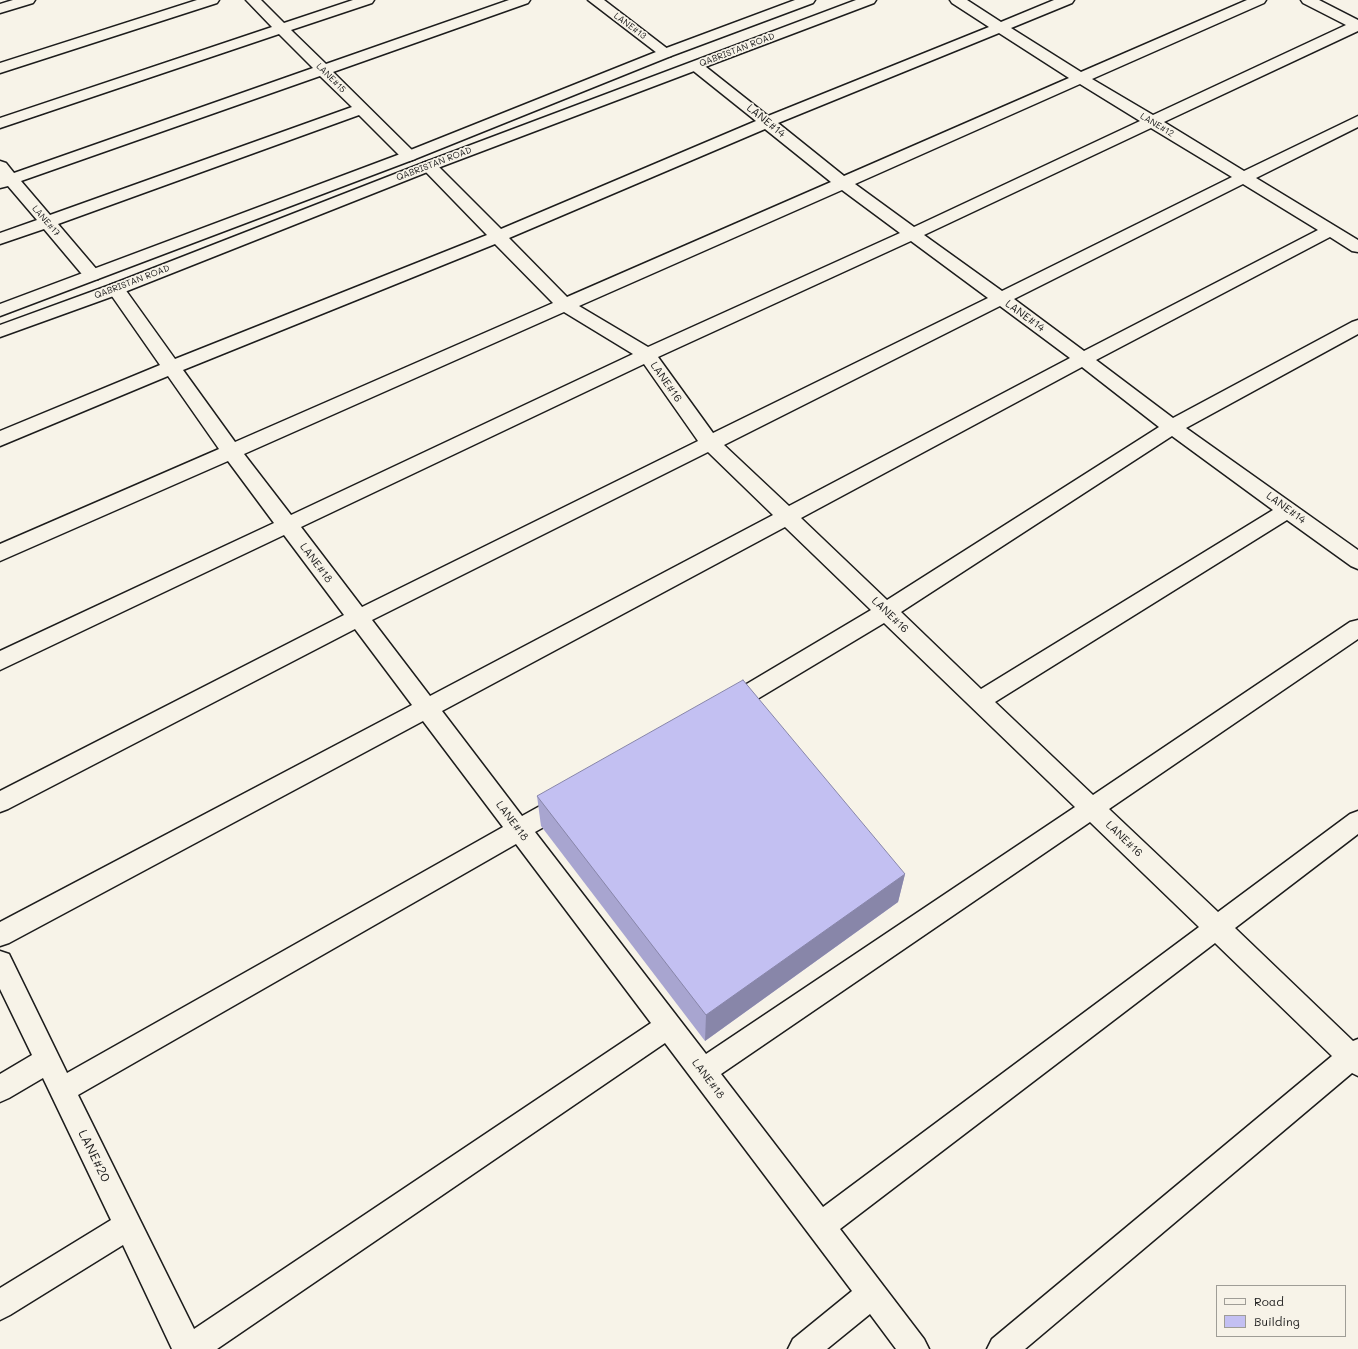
<!DOCTYPE html>
<style>
body{margin:0}
#map{position:relative;width:1358px;height:1349px;overflow:hidden;background:#f7f3e8;font-family:Mali,sans-serif}
canvas{display:block}
.legend{position:absolute;left:1216px;top:1285px;width:130px;height:52px;box-sizing:border-box;background:#f7f3e8;border:1px solid #9f9d96;margin:0;padding:5px 7px;list-style:none;font-size:12px;color:#1c1c1c}
.legend li{display:flex;align-items:center;gap:8px;height:20px}
.legend b{width:20px;border:1px solid #9f9d96}
</style>
<div id="map">
<canvas width="1358" height="1349"></canvas>
<ul class="legend">
<li><b style="height:5px;background:#f7f3e8"></b>Road</li>
<li><b style="height:11px;background:#c3c0f2"></b>Building</li>
</ul>
</div>
<script>
const ctx = document.querySelector('canvas').getContext('2d');
ctx.lineJoin = 'round';
function poly(rows) {
  const path = new Path2D();
  for (const r of rows) {
    path.moveTo(r[0], r[1]);
    for (let i = 2; i < r.length; i += 2) path.lineTo(r[i], r[i + 1]);
  }
  return path;
}
function stroke(path, color, width, dash) {
  ctx.strokeStyle = color;
  ctx.lineWidth = width;
  ctx.lineCap = dash ? 'butt' : 'round';
  ctx.setLineDash(dash || []);
  ctx.stroke(path);
}
function paint(path, color) {
  ctx.fillStyle = color;
  ctx.fill(path, 'evenodd');
}
function drawText(font, color, halo, rows, align = 'center') {
  ctx.font = font + ' Mali,sans-serif';
  ctx.lineWidth = 3.5;
  ctx.setLineDash([]);
  ctx.textBaseline = 'middle';
  ctx.strokeStyle = halo;
  ctx.fillStyle = color;
  for (const [text, x, y, turn = 0] of rows) {
    ctx.save();
    ctx.translate(x, y);
    ctx.rotate((+turn || 0) * Math.PI / 180);
    ctx.textAlign = isNaN(turn) ? turn : align;
    if (halo) ctx.strokeText(text, 0, 0);
    ctx.fillText(text, 0, 0);
    ctx.restore();
  }
}
const minor = poly([
 [13,0,35,0,33,3,0,13,0,4,13,0],
 [197,0,219,0,217,3,0,73,0,63,197,0],
 [246,0,261,0,284,23,353,0,374,0,372,3,291,30,326,64,509,0,530,0,528,3,333,72,415,153,417,156,415,159,409,161,403,159,359,115,58,224,98,271,101,275,98,279,92,280,86,279,44,229,0,244,0,233,37,220,8,186,0,188,0,161,6,163,14,173,313,68,279,34,0,128,0,118,272,27,246,0],
 [320,76,352,107,50,215,21,181,320,76],
 [588,0,604,0,673,53,671,56,666,57,661,56,588,0],
 [950,0,967,0,1001,22,1054,0,1074,0,1072,3,1011,28,1081,72,1247,0,1266,0,1264,3,1092,79,1153,115,1346,25,1303,3,1301,0,1319,0,1358,20,1358,31,1164,122,1244,171,1358,116,1358,127,1256,178,1358,240,1358,252,1352,251,1330,237,1096,360,1173,418,1352,322,1358,320,1358,334,1186,428,1358,550,1358,569,1351,566,1287,520,995,702,1093,795,1350,622,1358,620,1358,639,1109,809,1218,912,1350,814,1358,811,1358,834,1235,928,1353,1041,1358,1039,1358,1076,1352,1073,1025,1349,987,1349,992,1339,1332,1056,1215,943,840,1229,924,1339,929,1349,896,1349,870,1314,827,1349,788,1349,793,1339,852,1291,665,1043,217,1349,172,1349,123,1245,10,1315,0,1320,0,1288,111,1220,43,1078,9,1098,0,1102,0,1074,32,1055,0,989,0,951,9,954,67,1073,503,827,423,721,9,943,0,946,0,922,412,705,355,629,8,809,0,812,0,791,344,615,284,535,0,670,0,651,274,523,228,461,0,561,0,544,219,449,168,376,0,446,0,431,160,365,107,289,110,285,116,283,122,285,175,359,487,235,423,169,421,166,423,163,429,161,435,163,501,229,756,121,691,69,688,66,691,63,696,61,701,63,768,116,989,27,952,3,950,0],
 [999,33,1069,78,844,176,778,123,999,33],
 [1080,84,1140,121,914,227,855,184,1080,84],
 [1151,128,1232,177,1002,291,924,235,1151,128],
 [765,129,831,182,567,297,509,238,765,129],
 [1243,184,1318,230,1084,351,1014,299,1243,184],
 [842,190,900,233,648,347,579,306,842,190],
 [911,241,988,298,713,433,658,357,911,241],
 [495,244,553,303,235,442,183,370,495,244],
 [1000,306,1070,358,789,506,724,445,1000,306],
 [564,312,633,354,291,515,244,454,564,312],
 [644,364,698,441,362,607,301,527,644,364],
 [1082,367,1159,427,887,600,801,518,1082,367],
 [1172,436,1273,510,981,689,901,612,1172,436],
 [708,452,773,515,430,696,372,620,708,452],
 [785,527,871,610,718,701,715,707,718,713,726,716,734,713,884,623,1075,807,706,1054,535,832,574,810,578,803,574,796,566,793,558,796,522,816,442,711,785,527],
 [1090,822,1199,927,823,1207,721,1074,1090,822],
 [516,844,651,1023,194,1329,78,1095,516,844]
]);
const tertiary = poly([
 [795,0,815,0,813,3,671,56,415,159,0,316,0,304,403,153,661,50,795,0],
 [856,0,876,0,874,3,435,169,122,293,0,337,0,325,110,285,423,163,856,0]
]);
stroke(minor, '#1c1c1c', 3);
stroke(tertiary, '#1c1c1c', 3);
paint(minor, '#f7f3e8');
paint(tertiary, '#f7f3e8');
paint(poly([
 [537,796,905,874,898,902,705,1041,541,826]
]), '#a8a5d0');
paint(poly([
 [905,874,898,902,705,1041,706,1015]
]), '#8886a9');
const building = poly([
 [743,680,905,874,706,1015,537,796,743,680]
]);
paint(building, '#c3c0f2');
stroke(building, '#8886a9', 1);
drawText('9px', '#1c1c1c', '#f7f3e8', [
 ["LANE#13",630,26,37],
 ["QABRISTAN ROAD",737,50,-21],
 ["LANE#15",331,78,45],
 ["LANE#12",1157,125,31],
 ["QABRISTAN ROAD",434,164,-21],
 ["LANE#17",46,221,49],
 ["QABRISTAN ROAD",132,282,-21]
]);
drawText('11px', '#1c1c1c', '#f7f3e8', [
 ["LANE#14",766,121,39],
 ["LANE#14",1025,316,36],
 ["LANE#16",666,382,55],
 ["LANE#14",1286,508,36],
 ["LANE#18",316,563,53],
 ["LANE#16",890,615,44],
 ["LANE#18",512,821,53],
 ["LANE#16",1124,839,44],
 ["LANE#18",708,1079,53]
]);
drawText('13px', '#1c1c1c', '#f7f3e8', [
 ["LANE#20",94,1156,64]
]);
</script>
